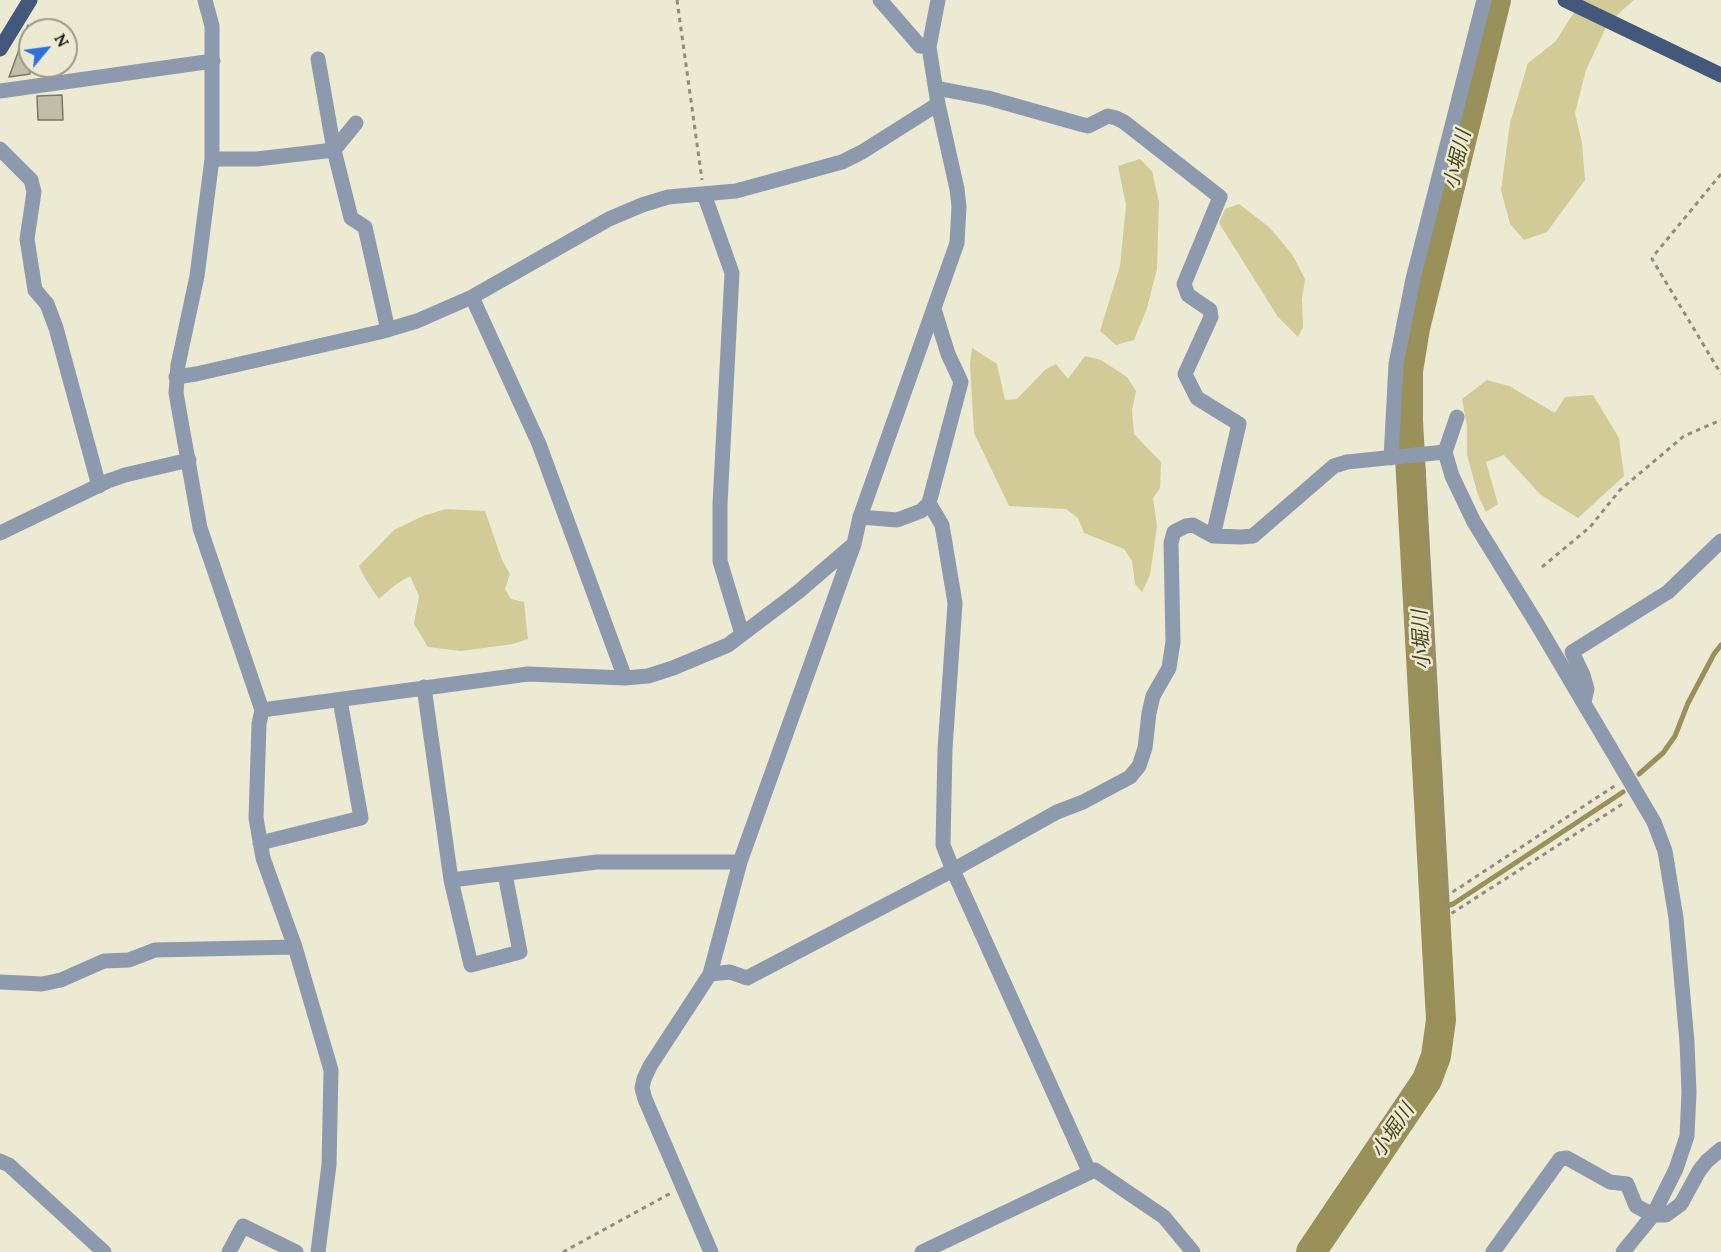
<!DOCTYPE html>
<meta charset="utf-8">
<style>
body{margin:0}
#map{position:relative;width:1721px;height:1252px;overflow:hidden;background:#edead4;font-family:Lora,serif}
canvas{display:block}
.north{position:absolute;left:18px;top:18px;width:60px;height:60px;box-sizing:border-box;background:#edead4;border:2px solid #9b9888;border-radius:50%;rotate:61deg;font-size:16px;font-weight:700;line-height:24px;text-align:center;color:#1f1e16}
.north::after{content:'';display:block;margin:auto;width:21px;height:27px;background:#2c70dd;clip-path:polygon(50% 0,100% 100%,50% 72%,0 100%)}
</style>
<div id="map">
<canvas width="1721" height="1252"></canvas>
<div class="north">N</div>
</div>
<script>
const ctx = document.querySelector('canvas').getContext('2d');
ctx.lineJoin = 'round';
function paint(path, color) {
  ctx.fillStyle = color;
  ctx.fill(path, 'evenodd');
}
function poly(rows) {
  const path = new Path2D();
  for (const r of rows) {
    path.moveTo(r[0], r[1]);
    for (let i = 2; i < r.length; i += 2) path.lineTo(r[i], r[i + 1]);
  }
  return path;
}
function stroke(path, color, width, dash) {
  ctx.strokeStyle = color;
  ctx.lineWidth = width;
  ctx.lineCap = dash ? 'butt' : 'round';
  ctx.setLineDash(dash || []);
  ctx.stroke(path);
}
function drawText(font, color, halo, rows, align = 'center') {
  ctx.font = font + ' Lora,"Noto Sans JP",serif';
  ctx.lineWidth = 5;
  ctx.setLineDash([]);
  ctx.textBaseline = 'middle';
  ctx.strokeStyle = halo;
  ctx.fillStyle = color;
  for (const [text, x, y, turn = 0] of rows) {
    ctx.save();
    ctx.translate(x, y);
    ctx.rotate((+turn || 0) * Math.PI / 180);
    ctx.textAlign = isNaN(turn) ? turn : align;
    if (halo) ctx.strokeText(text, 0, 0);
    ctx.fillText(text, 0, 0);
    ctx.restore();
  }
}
paint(poly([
 [1582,0,1634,0,1608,23,1586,70,1575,113,1582,143,1585,180,1547,232,1524,240,1510,224,1501,190,1510,123,1528,63,1555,42],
 [1140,159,1152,171,1159,202,1157,269,1147,308,1134,340,1116,345,1100,331,1120,266,1126,205,1118,166],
 [1239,204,1269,227,1292,254,1305,279,1302,299,1303,327,1298,337,1278,317,1219,223,1225,209],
 [972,348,997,364,1005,400,1017,399,1046,369,1056,364,1068,379,1085,356,1101,360,1127,377,1136,391,1132,410,1134,434,1161,462,1160,488,1153,498,1157,526,1150,575,1142,592,1135,584,1132,561,1124,549,1084,533,1078,518,1066,509,1009,506,974,433,970,364],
 [1487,380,1509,386,1555,413,1565,397,1593,395,1619,438,1624,476,1578,518,1541,495,1504,455,1486,462,1498,504,1486,512,1478,495,1467,455,1467,426,1462,399],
 [446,509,485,511,502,560,510,574,505,589,511,599,524,602,528,639,513,644,461,651,428,647,414,624,419,596,410,576,395,585,379,599,366,580,359,566,394,530,423,516]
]), '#d2ca97');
stroke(poly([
 [1639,774,1663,753,1675,736,1688,703,1714,654,1721,645],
 [1434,910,1453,904,1623,792]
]), '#99905a', 5);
stroke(poly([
 [1311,1252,1427,1080,1436,1056,1441,1020,1408,421,1408,371,1415,328,1496,0]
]), '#99905a', 30);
const building = poly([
 [28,25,30,74,9,77,28,25],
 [62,95,63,120,38,120,37,96,62,95]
]);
paint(building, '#c0bda8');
stroke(building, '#7b7864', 1.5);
stroke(poly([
 [677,0,702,180],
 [1721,174,1655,254,1652,259,1721,374],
 [1424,469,1445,897,1449,915,1624,803],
 [1542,567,1590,527,1620,490,1684,436,1721,420],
 [1445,897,1616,785],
 [563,1252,671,1193]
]), '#8f8d7e', 3, [4.5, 4.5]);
stroke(poly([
 [205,0,212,26,212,159,197,276,178,365,176,393,200,528,262,710,259,724,256,818,263,858,295,947,331,1070,329,1165,318,1252],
 [880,0,920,46,929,47],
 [318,59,334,150,351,218,365,227,388,330],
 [936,88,988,98,1080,124,1088,126,1108,116,1116,118,1124,122,1220,197,1184,284,1188,295,1210,310,1211,317,1185,374,1197,398,1239,424,1213,536],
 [0,91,213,61],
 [0,149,31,180,34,192,27,239,35,290,47,304,56,328,99,486],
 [212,159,257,159,334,150,356,123],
 [704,194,732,273,720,504,720,561,742,634],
 [472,297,539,444,625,678],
 [176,377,196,374,380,332,417,321,472,297,609,219,642,205,668,197,736,191,842,162,862,152,938,104],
 [1457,417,1445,452,1452,476,1474,522,1537,624,1654,822,1665,851,1676,918,1687,1042,1689,1092,1687,1136,1676,1169,1653,1215,1623,1252],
 [1391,458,1396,364,1413,279,1484,0],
 [929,503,942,525,955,603,945,749,943,845,953,870,1089,1171],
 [860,517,897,520,921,511,929,503,961,382,948,354,934,309],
 [0,533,108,481,125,475,189,460],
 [424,687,451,880,597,862,740,862],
 [1584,702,1587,689,1583,675,1572,652,1668,592,1721,541],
 [262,710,528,674,625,678,648,676,673,668,728,645,798,592,854,544],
 [260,843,361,818,340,700],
 [451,880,471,965,520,952,505,874],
 [710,974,730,972,747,978,953,870,1057,812,1083,802,1130,777,1139,766,1145,748,1149,713,1153,696,1169,668,1173,642,1171,543,1174,532,1186,526,1193,525,1213,536,1241,537,1253,536,1334,466,1347,462,1445,452],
 [0,982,42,984,61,980,104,961,129,960,155,950,295,947],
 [0,1161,9,1165,104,1252],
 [229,1252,243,1226,296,1252],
 [711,1252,645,1099,642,1088,644,1079,650,1066,710,974,740,862,854,544,860,517,957,243,959,207,957,189,938,104,929,47,938,0],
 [922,1252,1095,1170,1164,1217,1193,1252],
 [1493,1252,1560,1159,1567,1158,1610,1182,1627,1184,1636,1206,1653,1215,1666,1215,1681,1204,1699,1171,1707,1161,1721,1149]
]), '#8d9aae', 15);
stroke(poly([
 [1565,0,1721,75],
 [0,49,30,0]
]), '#43587b', 15);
drawText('italic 20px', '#4b4418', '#edead4', [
 ["小堀川",1458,160,-77],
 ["小堀川",1422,640,-93],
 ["小堀川",1393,1131,-56]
]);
</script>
